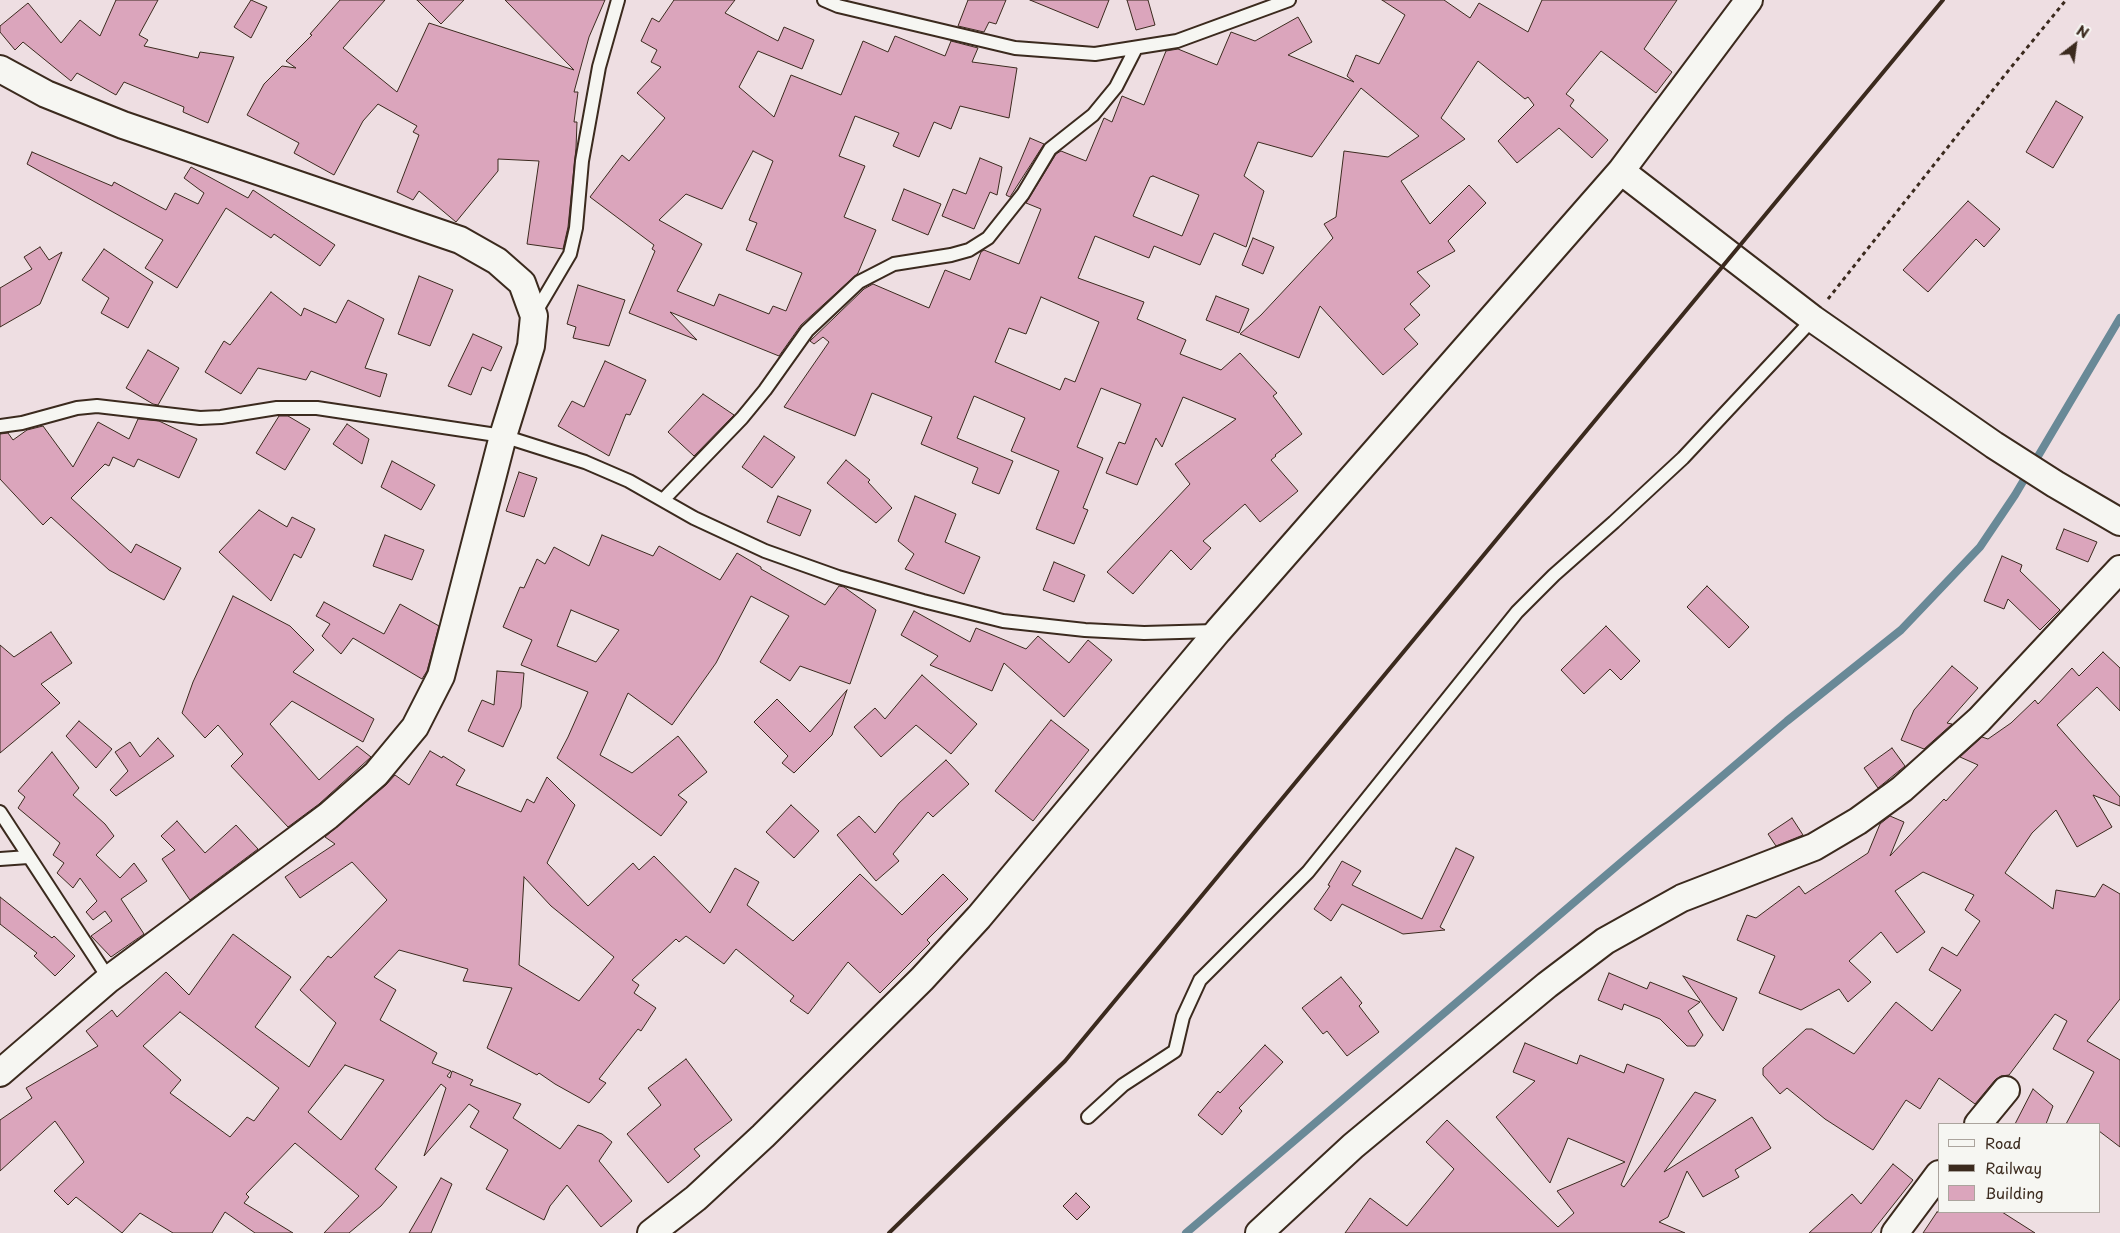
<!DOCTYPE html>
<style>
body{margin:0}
#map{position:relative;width:2120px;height:1233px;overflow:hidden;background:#eedee2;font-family:"Playpen Sans",sans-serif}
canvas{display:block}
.legend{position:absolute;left:1938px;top:1123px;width:162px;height:90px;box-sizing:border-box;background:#f6f6f2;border:1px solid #aba49d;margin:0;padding:6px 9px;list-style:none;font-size:15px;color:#3b2a1e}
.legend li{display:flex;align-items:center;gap:10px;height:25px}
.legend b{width:25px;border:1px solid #aba49d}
.north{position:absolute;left:2050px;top:20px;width:50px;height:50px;-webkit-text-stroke:4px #f6f6f2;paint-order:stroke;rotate:30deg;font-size:14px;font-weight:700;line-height:20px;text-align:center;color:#3b2a1e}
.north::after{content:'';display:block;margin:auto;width:18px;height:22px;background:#3b2a1e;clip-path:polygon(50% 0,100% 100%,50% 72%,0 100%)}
</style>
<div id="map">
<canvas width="2120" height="1233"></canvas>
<ul class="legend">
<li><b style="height:6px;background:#f6f6f2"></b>Road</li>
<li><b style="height:6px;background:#3b2a1e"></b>Railway</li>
<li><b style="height:14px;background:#dba5bc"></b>Building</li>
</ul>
<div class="north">N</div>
</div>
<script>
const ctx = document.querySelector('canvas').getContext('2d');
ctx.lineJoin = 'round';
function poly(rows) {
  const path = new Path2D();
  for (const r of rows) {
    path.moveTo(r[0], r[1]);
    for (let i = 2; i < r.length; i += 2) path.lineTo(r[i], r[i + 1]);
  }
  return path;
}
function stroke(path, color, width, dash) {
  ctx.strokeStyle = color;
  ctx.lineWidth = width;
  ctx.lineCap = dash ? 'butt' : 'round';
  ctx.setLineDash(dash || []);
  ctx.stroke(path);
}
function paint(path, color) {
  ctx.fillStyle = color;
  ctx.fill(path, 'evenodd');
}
stroke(poly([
 [1186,1233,1787,721,1901,630,1980,547,2015,495,2120,318]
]), '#698997', 8);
const building = poly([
 [116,0,158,0,139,35,148,40,144,46,198,58,200,52,234,57,208,123,183,112,184,107,124,82,116,95,77,73,71,81,23,42,15,50,0,32,0,26,28,3,61,43,80,20,100,36,116,0],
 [251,0,267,7,251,38,234,27,251,0],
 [340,0,385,0,343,48,397,92,429,23,574,70,505,0,605,0,589,37,574,92,578,92,574,122,577,122,576,148,568,227,563,249,527,244,539,161,498,159,498,171,456,222,419,191,413,200,397,192,419,135,413,132,417,126,378,104,363,121,334,175,294,153,299,143,247,115,264,84,282,66,296,68,286,61,312,35,310,34,340,0],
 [417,0,464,0,441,24,417,0],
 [674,0,735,0,725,13,778,41,784,27,814,40,802,69,758,51,739,87,774,117,791,75,841,95,863,41,888,52,895,36,945,56,951,41,978,48,972,62,1017,68,1009,118,960,106,951,129,934,122,919,157,893,146,899,133,855,116,839,156,865,166,844,217,876,230,858,273,801,325,779,356,670,312,697,340,629,313,655,251,652,249,654,245,590,197,622,155,629,161,665,118,637,93,661,67,651,62,657,50,641,41,652,18,659,22,674,0],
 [753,151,773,161,749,220,757,223,746,250,802,273,786,311,773,306,769,314,719,294,714,306,677,291,702,244,659,220,686,194,722,209,753,151],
 [968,0,1006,0,996,24,989,22,984,32,958,26,968,0],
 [1030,0,1109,0,1098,28,1030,0],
 [1127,0,1148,0,1155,25,1136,30,1127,0],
 [1382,0,1444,0,1470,18,1479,3,1528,32,1542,0,1677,0,1644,49,1672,72,1656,93,1601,51,1566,94,1574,100,1570,106,1608,140,1592,158,1559,128,1517,163,1498,141,1534,105,1528,97,1525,99,1478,61,1441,118,1465,139,1401,181,1430,224,1469,185,1486,203,1448,241,1455,251,1417,272,1430,286,1410,304,1420,315,1404,329,1418,344,1383,375,1320,306,1299,358,1240,334,1261,315,1333,238,1324,224,1336,217,1344,151,1388,157,1419,136,1361,88,1312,157,1258,142,1244,176,1264,191,1246,247,1214,233,1200,265,1154,246,1149,258,1095,236,1078,278,1144,302,1137,319,1186,340,1180,354,1221,370,1240,353,1277,393,1273,396,1302,434,1275,455,1276,456,1271,460,1298,491,1260,522,1245,504,1203,541,1211,548,1191,570,1171,550,1133,594,1107,572,1190,484,1175,464,1236,419,1183,397,1162,447,1156,438,1137,485,1106,473,1119,442,1125,444,1141,404,1101,388,1077,447,1103,458,1083,508,1088,510,1074,544,1036,529,1059,471,1011,451,1025,418,974,396,957,438,1013,461,999,494,972,483,978,468,921,444,932,417,872,393,855,436,784,407,829,342,823,337,814,344,810,341,864,289,873,284,929,308,945,270,970,280,981,252,984,250,1019,264,1041,209,1026,203,1056,154,1061,151,1086,161,1104,118,1112,122,1122,96,1144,105,1166,51,1178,49,1217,65,1231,32,1255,41,1298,17,1312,42,1288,55,1354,82,1347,76,1356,55,1379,64,1405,15,1382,0],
 [1153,176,1199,195,1182,236,1133,216,1150,177,1153,176],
 [1041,297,1099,322,1075,382,1065,378,1060,390,995,362,1009,328,1026,334,1041,297],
 [2056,101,2083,117,2053,168,2026,152,2056,101],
 [1030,138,1044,144,1010,197,1006,195,1030,138],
 [32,152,112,186,114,182,166,210,175,193,198,204,204,193,184,178,191,167,248,198,253,190,335,245,320,266,274,234,271,238,226,208,177,288,145,268,163,240,27,164,32,152],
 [980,158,1002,167,997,195,990,192,974,229,942,216,953,189,966,194,980,158],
 [904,189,941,204,928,235,892,220,904,189],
 [1968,201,2000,229,1984,247,1976,239,1928,292,1903,270,1968,201],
 [1253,238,1274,247,1263,274,1242,265,1253,238],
 [40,247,49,260,62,252,40,304,0,327,0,288,32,269,24,257,40,247],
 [104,249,153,282,128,328,101,313,109,298,82,280,104,249],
 [419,276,453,290,430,346,398,334,419,276],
 [578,285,625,300,609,346,573,338,576,327,567,324,578,285],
 [271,292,301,316,304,308,336,323,348,300,384,319,365,368,387,374,380,397,311,371,306,380,258,368,241,394,205,372,224,341,230,345,271,292],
 [1216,296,1249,309,1239,333,1206,320,1216,296],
 [473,334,502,347,491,371,482,367,471,395,448,386,473,334],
 [148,350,179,368,158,405,153,404,126,388,148,350],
 [605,361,646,380,630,415,626,414,609,456,558,426,572,401,584,407,605,361],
 [703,394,734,415,694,456,668,432,703,394],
 [279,416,288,416,310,429,285,470,256,453,279,416],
 [138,419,159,421,197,439,179,478,138,459,134,467,113,457,109,466,105,464,71,498,131,553,136,544,181,568,164,600,109,570,51,517,43,525,0,479,0,434,8,433,13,440,27,430,43,426,73,467,98,422,129,439,138,419],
 [347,424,369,439,362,464,333,444,347,424],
 [764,436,795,457,772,488,742,467,764,436],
 [846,460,870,480,868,482,892,508,876,523,827,483,846,460],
 [392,461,435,485,421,510,381,487,392,461],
 [519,472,537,478,524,517,506,511,519,472],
 [778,496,811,510,800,536,767,522,778,496],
 [915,496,956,514,945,542,980,557,964,594,905,569,914,554,898,541,915,496],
 [259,510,287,527,292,517,315,529,301,558,294,554,271,601,219,552,259,510],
 [2064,529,2097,542,2088,562,2056,549,2064,529],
 [385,535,424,550,412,580,373,566,385,535],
 [602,535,653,556,659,546,720,580,737,553,761,567,761,569,825,605,839,586,844,587,876,610,850,684,800,666,790,681,760,662,789,616,751,596,716,663,672,725,628,693,600,755,632,773,678,736,707,772,678,795,687,802,661,836,557,758,568,737,588,692,521,665,532,640,503,627,520,587,524,588,537,559,545,564,554,547,589,566,602,535],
 [571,610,619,630,596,662,557,646,571,610],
 [2002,556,2022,565,2020,571,2060,610,2040,630,2008,599,2004,609,1984,601,2002,556],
 [1054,562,1085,575,1074,602,1043,590,1054,562],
 [1707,586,1749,627,1729,648,1687,607,1707,586],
 [233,596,290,626,314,650,293,672,374,719,363,742,292,701,270,724,319,780,357,746,371,757,319,804,288,827,231,766,243,754,218,725,205,738,182,713,193,682,233,596],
 [324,602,384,634,400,604,439,626,427,671,422,679,353,638,341,654,322,636,330,624,316,616,324,602],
 [914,611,970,642,976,628,1026,649,1038,636,1069,663,1088,640,1112,660,1064,717,1004,663,992,691,930,665,938,656,901,635,914,611],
 [1606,626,1640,661,1621,680,1610,669,1584,694,1561,670,1606,626],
 [51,632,72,663,41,684,60,703,0,753,0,645,14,657,51,632],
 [2103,652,2120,668,2120,711,2097,687,2057,725,2120,797,2120,806,2093,795,2112,827,2077,847,2056,810,2032,833,2005,873,2053,909,2056,890,2095,897,2103,884,2120,894,2120,999,2087,1041,2120,1060,2120,1147,2099,1131,2099,1124,2066,1124,2094,1072,2053,1049,2067,1021,2055,1014,2009,1075,2001,1076,1995,1080,1975,1104,1939,1078,1920,1109,1906,1100,1873,1150,1825,1119,1787,1088,1780,1094,1763,1075,1763,1068,1806,1029,1812,1029,1854,1054,1896,1002,1932,1031,1961,990,1929,970,1942,947,1957,956,1980,921,1965,910,1974,895,1923,872,1895,891,1925,932,1897,953,1881,932,1849,961,1871,982,1848,1002,1839,989,1801,1010,1759,993,1775,956,1737,940,1747,915,1756,918,1799,886,1805,894,1868,853,1880,824,1890,816,1904,822,1890,856,1944,799,1946,801,1978,765,1960,757,1982,737,1988,739,2011,723,2035,700,2038,704,2072,668,2079,676,2103,652],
 [1952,666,1978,688,1947,723,1952,724,1924,749,1901,740,1914,710,1952,666],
 [497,671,524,673,521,707,503,747,468,731,482,700,494,705,497,671],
 [922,675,977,724,951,754,916,725,881,757,854,727,875,708,885,719,922,675],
 [847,690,832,735,794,773,782,763,788,756,754,722,777,699,810,732,847,690],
 [1051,720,1089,750,1033,821,995,791,1051,720],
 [79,721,112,749,96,768,66,736,79,721],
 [158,738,174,756,116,796,110,790,128,771,115,752,130,742,140,757,158,738],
 [1892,748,1905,766,1878,788,1864,768,1892,748],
 [430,751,442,758,443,756,465,770,456,785,521,812,527,799,534,803,547,777,575,805,547,863,588,906,633,863,639,870,654,856,710,913,735,868,759,882,747,905,793,941,860,874,902,915,943,874,968,899,927,940,930,943,880,993,848,962,808,1014,790,1001,794,996,736,949,724,964,686,936,679,942,676,939,632,980,639,985,634,993,656,1008,641,1031,638,1029,599,1079,606,1083,589,1103,555,1084,539,1073,537,1075,487,1048,512,988,463,981,468,969,399,950,374,977,396,990,380,1020,437,1053,432,1063,451,1071,447,1076,450,1078,452,1071,473,1080,470,1085,521,1104,513,1118,560,1149,578,1125,602,1134,612,1142,599,1161,632,1201,601,1227,567,1185,550,1206,544,1220,486,1189,508,1150,470,1127,479,1111,469,1104,424,1156,446,1088,441,1084,375,1169,397,1187,381,1206,349,1233,324,1233,359,1196,295,1143,246,1194,249,1197,244,1203,293,1233,255,1233,225,1212,212,1233,173,1233,140,1213,122,1233,76,1197,68,1205,54,1191,84,1162,55,1121,0,1171,0,1120,32,1098,26,1088,98,1046,86,1031,112,1010,117,1017,166,972,189,995,233,934,291,977,255,1027,309,1067,336,1023,300,990,328,956,331,958,387,900,352,862,300,898,285,877,335,844,325,837,386,785,395,775,409,785,430,751],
 [524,877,551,906,614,957,579,1001,519,965,524,877],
 [180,1012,279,1088,254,1121,247,1117,230,1137,170,1093,181,1080,143,1046,180,1012],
 [345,1065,384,1080,341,1140,308,1112,345,1065],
 [52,752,79,788,73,795,105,824,114,836,96,855,120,878,134,863,147,881,121,899,144,934,111,957,91,936,112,921,105,911,93,920,86,912,97,901,80,878,73,888,57,873,64,863,53,855,60,843,18,808,25,797,18,791,52,752],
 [946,760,969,784,933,817,928,812,893,854,899,861,876,881,837,835,859,816,875,833,899,803,946,760],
 [791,805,819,831,794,858,766,832,791,805],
 [1792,818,1803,835,1776,846,1768,834,1792,818],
 [177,821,205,853,236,825,258,849,190,900,162,859,175,850,161,836,177,821],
 [1456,848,1474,857,1440,927,1445,930,1403,934,1342,904,1331,921,1314,909,1330,886,1328,885,1342,861,1361,871,1352,885,1422,919,1456,848],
 [0,897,52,938,54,936,75,956,55,976,34,956,37,953,0,924,0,897],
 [1609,973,1647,989,1650,982,1700,1002,1688,1011,1703,1035,1695,1046,1687,1046,1660,1019,1624,1004,1622,1010,1598,1000,1609,973],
 [1683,976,1737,998,1723,1031,1712,1017,1683,976],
 [1341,977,1362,1003,1359,1006,1379,1032,1347,1056,1327,1031,1323,1034,1302,1008,1341,977],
 [1525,1043,1577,1064,1580,1055,1624,1073,1627,1064,1664,1079,1621,1185,1624,1187,1695,1092,1716,1100,1664,1172,1752,1117,1771,1148,1735,1170,1739,1177,1703,1197,1687,1171,1668,1217,1659,1222,1685,1233,1345,1233,1370,1198,1407,1226,1454,1169,1426,1142,1447,1120,1558,1227,1574,1213,1557,1191,1625,1162,1568,1138,1550,1183,1496,1117,1535,1081,1513,1072,1525,1043],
 [1265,1045,1283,1062,1239,1108,1242,1111,1222,1135,1198,1115,1218,1091,1220,1093,1265,1045],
 [686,1059,732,1120,694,1149,700,1156,668,1183,627,1134,661,1105,648,1088,686,1059],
 [2033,1089,2053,1106,2046,1124,2015,1124,2033,1089],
 [1893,1164,1913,1180,1871,1233,1809,1233,1852,1194,1861,1204,1893,1164],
 [441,1178,452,1184,431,1233,409,1233,441,1178],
 [1076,1193,1090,1207,1077,1220,1063,1206,1076,1193],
 [1937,1212,2002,1212,2035,1233,1923,1233,1937,1212]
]);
paint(building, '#dba5bc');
stroke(building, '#3b2a1e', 1);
const service = poly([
 [824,0,838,6,1015,48,1095,54,1177,41,1289,0],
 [534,315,570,254,576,228,582,161,599,67,618,0],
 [0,426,22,423,77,408,97,406,200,418,221,417,277,408,317,408,503,436,585,462,629,481,694,518,765,551,838,577,923,601,1003,621,1085,630,1144,633,1215,631],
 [663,500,742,418,765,390,807,331,859,282,894,264,951,255,969,250,988,238,1023,194,1050,149,1093,115,1116,87,1136,48],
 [0,812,109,979],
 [0,859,28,857],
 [1088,1117,1123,1085,1175,1051,1183,1017,1200,980,1308,872,1517,612,1554,575,1614,522,1683,458,1813,319]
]);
const minor = poly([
 [0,69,46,94,123,125,460,240,497,261,522,283,534,316,531,346,503,436,441,676,415,727,376,774,328,816,109,979,0,1073],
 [1621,171,1813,319,1994,445,2055,484,2120,522],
 [1978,1124,2006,1090],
 [651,1233,696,1198,763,1136,922,979,979,917,1218,631,1621,171,1749,0],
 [1259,1233,1353,1146,1547,985,1605,941,1682,898,1814,847,1858,821,1902,789,1979,720,2120,569],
 [1895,1233,1939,1174]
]);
stroke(service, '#3b2a1e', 16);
stroke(minor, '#3b2a1e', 30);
stroke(poly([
 [1828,299,2004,76,2066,0]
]), '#3b2a1e', 3, [4, 4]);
stroke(service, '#f6f6f2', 12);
stroke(minor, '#f6f6f2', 26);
stroke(poly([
 [889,1233,1065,1061,1943,0]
]), '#3b2a1e', 4);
</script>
